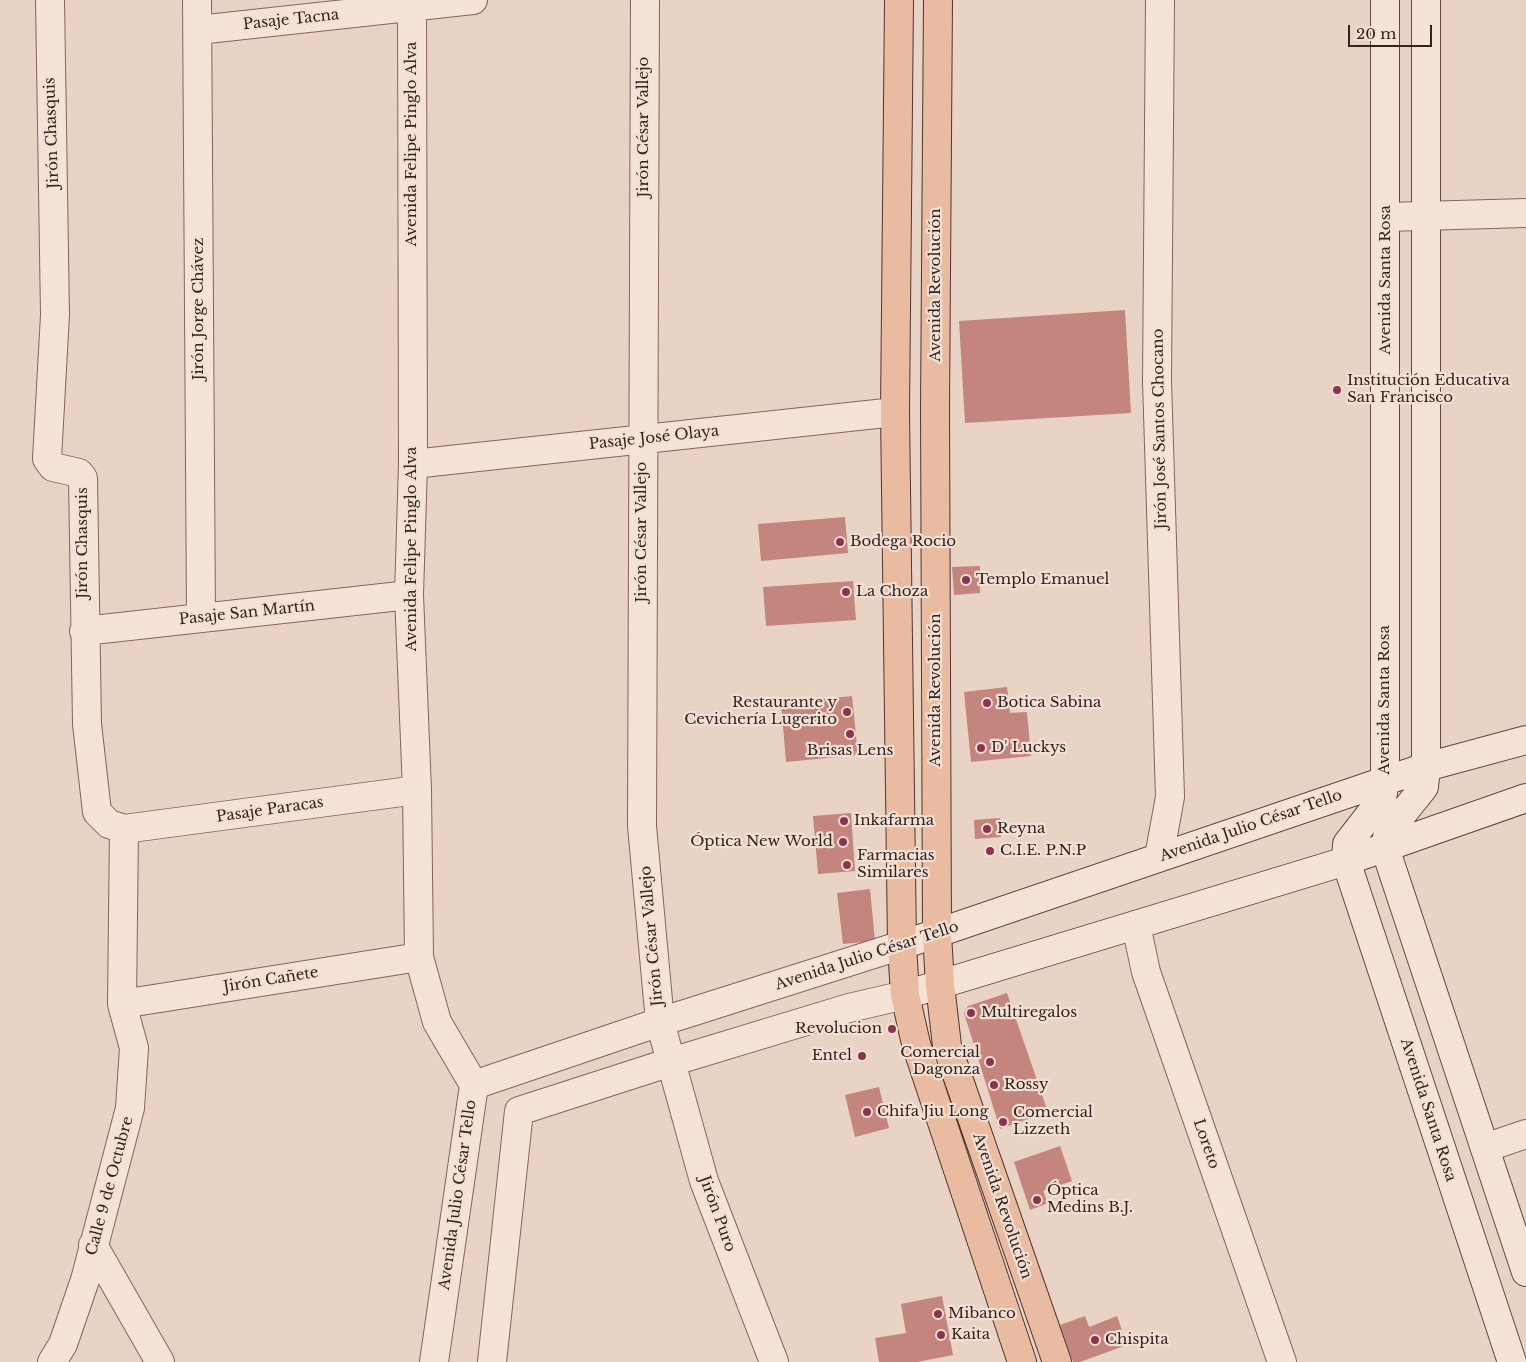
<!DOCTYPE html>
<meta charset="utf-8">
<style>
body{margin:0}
#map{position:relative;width:1526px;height:1362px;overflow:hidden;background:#e9d3c5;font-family:"Libre Baskerville",serif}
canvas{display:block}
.scale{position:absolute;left:1348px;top:25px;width:84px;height:22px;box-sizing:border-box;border:2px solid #34231f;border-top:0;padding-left:6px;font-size:15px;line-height:18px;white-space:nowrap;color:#34231f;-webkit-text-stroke:4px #f2e0d4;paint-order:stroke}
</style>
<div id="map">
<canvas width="1526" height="1362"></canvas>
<div class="scale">20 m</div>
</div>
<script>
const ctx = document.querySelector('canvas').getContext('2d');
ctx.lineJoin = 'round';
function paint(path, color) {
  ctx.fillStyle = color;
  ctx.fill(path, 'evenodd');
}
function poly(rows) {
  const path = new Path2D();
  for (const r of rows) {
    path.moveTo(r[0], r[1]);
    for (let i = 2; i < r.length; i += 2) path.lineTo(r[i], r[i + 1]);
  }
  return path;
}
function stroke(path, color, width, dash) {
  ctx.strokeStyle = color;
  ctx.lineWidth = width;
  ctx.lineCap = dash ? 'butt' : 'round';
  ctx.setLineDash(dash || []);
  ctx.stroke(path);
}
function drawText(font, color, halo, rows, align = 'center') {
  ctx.font = font + ' "Libre Baskerville",serif';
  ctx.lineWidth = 4.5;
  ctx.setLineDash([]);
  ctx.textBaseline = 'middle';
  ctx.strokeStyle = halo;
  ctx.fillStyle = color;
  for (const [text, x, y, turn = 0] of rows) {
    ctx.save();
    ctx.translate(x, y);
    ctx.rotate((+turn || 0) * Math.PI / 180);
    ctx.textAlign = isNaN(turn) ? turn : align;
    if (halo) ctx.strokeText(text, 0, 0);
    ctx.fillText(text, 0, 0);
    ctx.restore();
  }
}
paint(poly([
 [1125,310,1131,413,965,423,959,321],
 [845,517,848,553,761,561,758,524],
 [980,566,980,593,954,595,952,567],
 [853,581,856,620,766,626,763,587],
 [1007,687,1010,713,1027,712,1031,756,971,762,964,692],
 [852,696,858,755,786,762,781,703],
 [851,813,855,871,818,874,813,816],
 [1000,818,1001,837,975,839,974,820],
 [870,889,875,941,843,944,837,893],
 [1007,993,1048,1112,1000,1129,964,1013,968,1006],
 [879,1087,889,1128,855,1137,845,1095],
 [1060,1146,1072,1181,1043,1191,1048,1203,1030,1210,1014,1162],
 [942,1296,953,1355,917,1362,879,1362,875,1338,906,1333,901,1304],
 [1085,1316,1089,1327,1117,1316,1127,1345,1080,1362,1073,1362,1060,1325]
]), '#c4857f');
const street = poly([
 [50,0,55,315,47,459,53,467,79,473,83,478,87,724,97,812,109,824,124,829,122,1004,134,1048,130,1108,85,1280,63,1344,52,1362],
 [197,0,201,618],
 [412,0,413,464,409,595,417,790,419,957,437,1022,474,1085],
 [645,0,642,826,660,1022,704,1181,774,1362],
 [198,30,473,0],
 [1386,217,1526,213],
 [413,464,895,412],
 [84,631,409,595],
 [124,829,417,790],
 [1159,857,1170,797,1157,381,1160,0],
 [1136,925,1146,972,1282,1362],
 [122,1004,419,957],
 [1485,1148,1526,1134],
 [93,1245,160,1362],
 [434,1362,474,1085,660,1022,902,945],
 [492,1362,519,1111,671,1062,849,1008,905,995]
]);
const secondary = poly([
 [1385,0,1385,780,1382,799,1347,844,1346,861,1512,1362],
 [1426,0,1426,767,1424,787,1388,832,1385,848,1526,1272],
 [902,945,1426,767,1526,740],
 [905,995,1346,861,1526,798]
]);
const primary = poly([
 [899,0,895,412,902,945,905,995,916,1044,1022,1362],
 [938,0,935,408,937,934,940,985,947,1046,1057,1362]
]);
stroke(street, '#83655d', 30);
stroke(secondary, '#644740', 30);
stroke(primary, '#513531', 30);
stroke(street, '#f5e3d7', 28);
stroke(secondary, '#f5e3d7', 28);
stroke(primary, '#e9bba1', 28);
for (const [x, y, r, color] of [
 [1337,390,5,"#8c3350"],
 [840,542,5,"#8c3350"],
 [966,580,5,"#8c3350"],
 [846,592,5,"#8c3350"],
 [987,703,5,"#8c3350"],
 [847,712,5,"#8c3350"],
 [850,734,5,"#8c3350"],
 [981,748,5,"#8c3350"],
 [844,821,5,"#8c3350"],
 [987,829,5,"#8c3350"],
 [843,842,5,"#8c3350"],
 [990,851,5,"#8c3350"],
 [847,865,5,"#8c3350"],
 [971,1013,5,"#8c3350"],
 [892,1029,5,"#8c3350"],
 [862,1056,5,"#8c3350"],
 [990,1062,5,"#8c3350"],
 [994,1085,5,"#8c3350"],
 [867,1112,5,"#8c3350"],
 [1003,1122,5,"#8c3350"],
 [1037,1200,5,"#8c3350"],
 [938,1314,5,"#8c3350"],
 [941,1335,5,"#8c3350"],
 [1095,1340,5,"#8c3350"]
]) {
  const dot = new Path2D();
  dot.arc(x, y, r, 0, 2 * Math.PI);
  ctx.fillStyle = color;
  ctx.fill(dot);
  stroke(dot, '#f2e0d4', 2);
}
drawText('15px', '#34231f', '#f2e0d4', [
 ["Pasaje Tacna",291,20,-6],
 ["Jirón César Vallejo",644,127,-90],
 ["Jirón Chasquis",52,133,-92],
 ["Avenida Felipe Pinglo Alva",412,144,-90],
 ["Avenida Santa Rosa",1386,280,-90],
 ["Avenida Revolución",936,285,-90],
 ["Jirón Jorge Chávez",199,309,-90],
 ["Jirón José Santos Chocano",1160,429,-91],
 ["Pasaje José Olaya",654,438,-6],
 ["Jirón César Vallejo",642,532,-90],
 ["Jirón Chasquis",83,543,-90],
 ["Avenida Felipe Pinglo Alva",412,549,-90],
 ["Pasaje San Martín",247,613,-6],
 ["Avenida Revolución",936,690,-90],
 ["Avenida Santa Rosa",1385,700,-90],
 ["Pasaje Paracas",270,810,-8],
 ["Avenida Julio César Tello",1251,826,-19],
 ["Jirón César Vallejo",652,936,-95],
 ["Avenida Julio César Tello",867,956,-18],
 ["Jirón Cañete",271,980,-9],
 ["Avenida Santa Rosa",1428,1110,72],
 ["Loreto",1206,1144,71],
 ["Calle 9 de Octubre",110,1186,-75],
 ["Avenida Julio César Tello",458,1195,-82],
 ["Avenida Revolución",1002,1206,71],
 ["Jirón Puro",717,1214,70]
]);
drawText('15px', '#34231f', '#f2e0d4', [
 ["Institución Educativa",1347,381],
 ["San Francisco",1347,398],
 ["Bodega Rocio",850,542],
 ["Templo Emanuel",976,580],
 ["La Choza",856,592],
 ["Restaurante y",837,703,"right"],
 ["Cevichería Lugerito",837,720,"right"],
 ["Botica Sabina",997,703],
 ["D' Luckys",991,748],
 ["Brisas Lens",850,751,"center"],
 ["Inkafarma",854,821],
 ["Reyna",997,829],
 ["Óptica New World",833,842,"right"],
 ["C.I.E. P.N.P",1000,851],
 ["Farmacias",857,856],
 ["Similares",857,873],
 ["Multiregalos",981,1013],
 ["Revolucion",882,1029,"right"],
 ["Comercial",980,1053,"right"],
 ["Dagonza",980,1070,"right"],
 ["Entel",852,1056,"right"],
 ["Rossy",1004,1085],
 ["Chifa Jiu Long",877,1112],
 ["Comercial",1013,1113],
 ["Lizzeth",1013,1130],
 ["Óptica",1047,1191],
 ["Medins B.J.",1047,1208],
 ["Mibanco",948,1314],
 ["Kaita",951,1335],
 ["Chispita",1105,1340]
], 'left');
</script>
